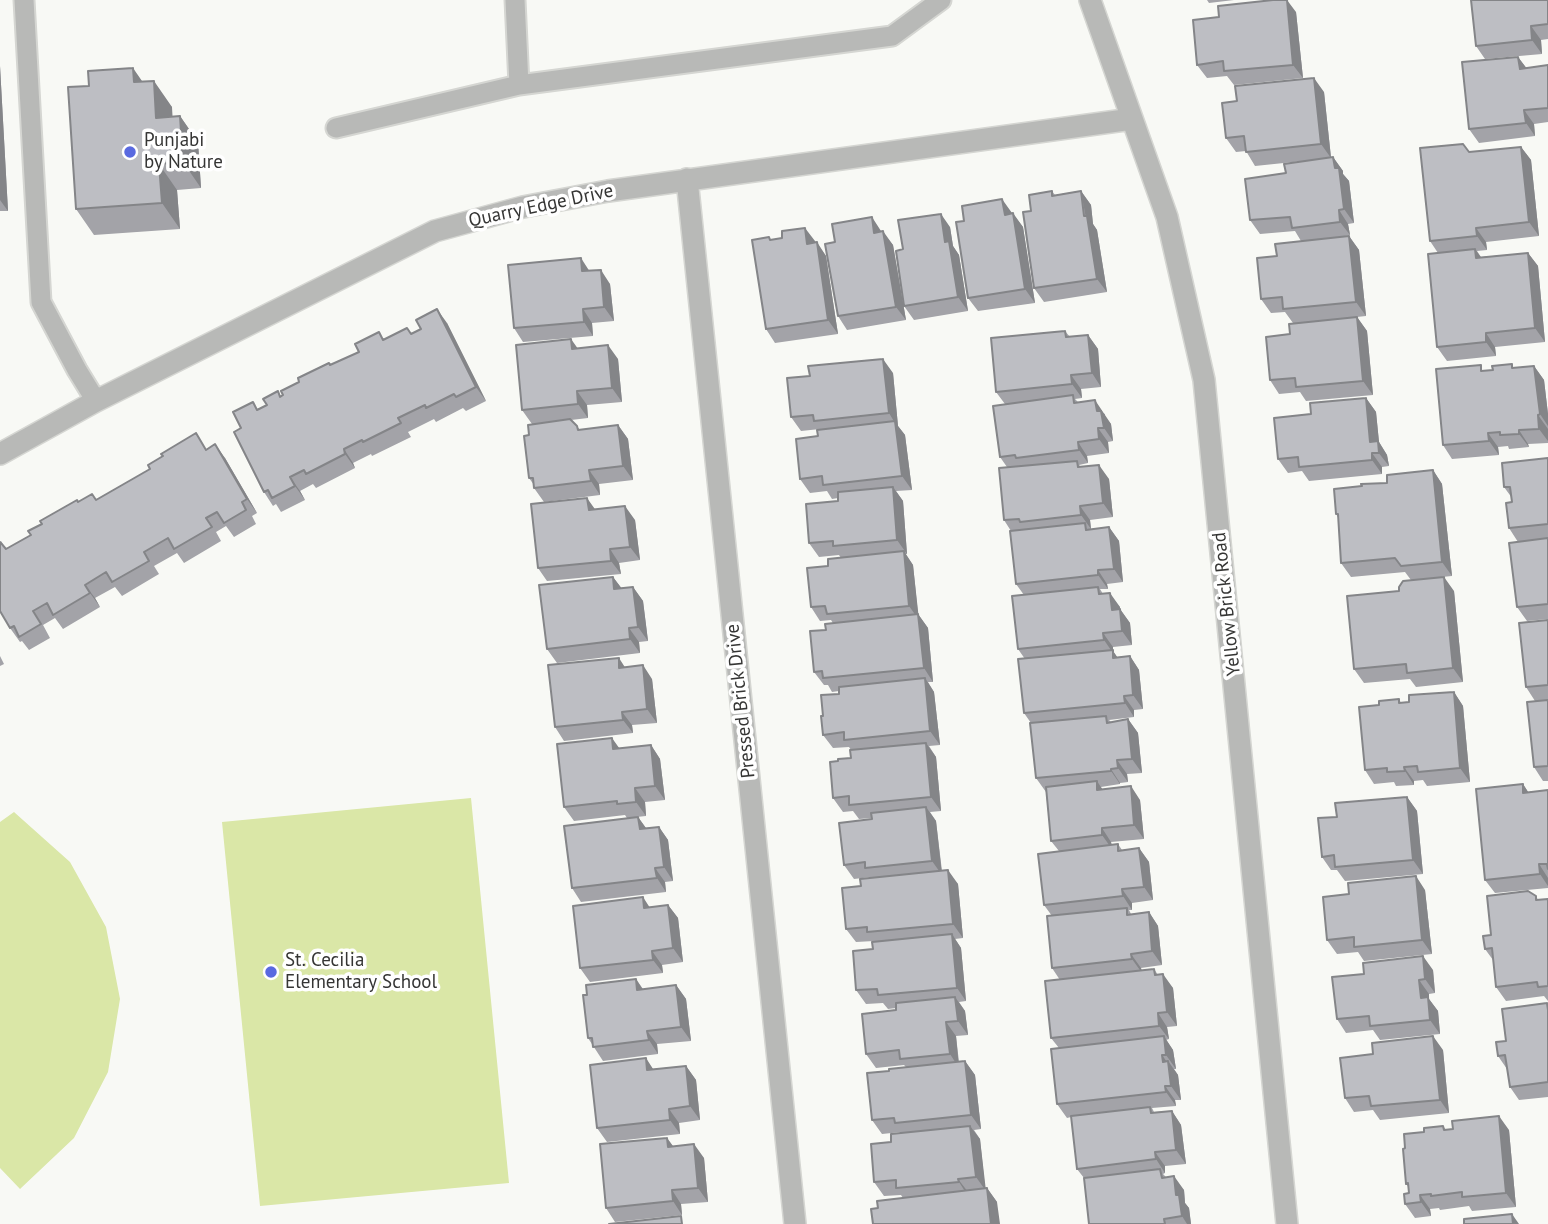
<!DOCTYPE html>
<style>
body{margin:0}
canvas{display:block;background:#f8f9f5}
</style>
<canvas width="1548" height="1224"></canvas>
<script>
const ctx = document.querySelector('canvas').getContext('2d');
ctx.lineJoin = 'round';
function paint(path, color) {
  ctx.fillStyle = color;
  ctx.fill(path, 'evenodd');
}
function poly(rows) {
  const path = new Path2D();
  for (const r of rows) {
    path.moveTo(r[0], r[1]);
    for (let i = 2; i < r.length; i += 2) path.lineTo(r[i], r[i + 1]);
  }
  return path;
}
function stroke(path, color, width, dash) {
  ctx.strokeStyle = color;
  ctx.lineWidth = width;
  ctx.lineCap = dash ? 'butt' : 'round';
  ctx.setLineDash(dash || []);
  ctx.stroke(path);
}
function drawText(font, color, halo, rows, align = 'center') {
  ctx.font = font + ' "PT Sans",sans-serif';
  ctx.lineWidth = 7;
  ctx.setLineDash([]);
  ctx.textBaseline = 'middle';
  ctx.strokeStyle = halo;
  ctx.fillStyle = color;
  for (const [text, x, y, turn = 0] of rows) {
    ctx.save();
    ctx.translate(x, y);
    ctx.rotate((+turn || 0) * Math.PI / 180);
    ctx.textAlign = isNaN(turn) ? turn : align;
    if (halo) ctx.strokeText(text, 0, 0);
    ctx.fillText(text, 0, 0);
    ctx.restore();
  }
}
paint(poly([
 [471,798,509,1183,260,1206,222,822],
 [14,812,70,862,106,927,120,999,108,1072,74,1138,20,1189,0,1168,0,822]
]), '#dae7a7');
const lane = poly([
 [24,0,41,302,77,370,96,401],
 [519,85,892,36,941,0],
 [336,128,519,85,515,0]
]);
const street = poly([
 [1090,0,1167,217,1204,380,1287,1224],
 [687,179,795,1224],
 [0,454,96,401,435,231,523,207,608,191,1132,119]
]);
stroke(lane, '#d5d6d2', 23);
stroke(street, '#d5d6d2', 24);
stroke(lane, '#b8b9b7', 19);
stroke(street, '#b8b9b7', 21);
paint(poly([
 [1207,0,1234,0,1209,3],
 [1548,0,1548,39,1541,40,1542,54,1485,59,1476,46],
 [1296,12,1303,78,1234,85,1227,76,1207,78,1197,65,1219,17],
 [1518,57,1526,68,1548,65,1548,122,1534,124,1535,136,1479,143,1469,129],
 [0,66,8,211,0,211],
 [143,82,172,107,172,117,180,116,198,142,201,188,177,190,180,229,94,235,76,209],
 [1324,92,1331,157,1333,157,1343,171,1343,174,1349,181,1354,223,1348,224,1350,235,1340,237,1349,236,1359,250,1366,316,1301,323,1357,317,1367,331,1373,395,1306,401,1300,392,1279,394,1270,380,1290,334,1293,323,1285,312,1271,313,1261,299,1277,256,1301,241,1295,231,1260,234,1250,220,1286,173,1303,161,1255,166,1246,151,1236,152,1226,138],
 [1521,147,1531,160,1539,236,1486,242,1487,250,1477,251,1481,257,1528,253,1538,266,1545,342,1495,347,1496,356,1447,361,1437,347,1438,253,1430,241,1469,152],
 [1052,191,1055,195,1081,191,1091,205,1093,224,1097,230,1107,292,1044,302,1034,288,1031,211],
 [1012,213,1023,227,1035,303,978,311,968,298],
 [950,227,953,246,959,255,968,311,914,320,904,306,903,249],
 [881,231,893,245,906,320,847,330,838,316],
 [771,240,815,241,826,256,838,334,775,343,766,329],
 [589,271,610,284,614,321,592,323,593,336,523,342,514,328],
 [447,323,486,401,466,411,463,408,436,422,434,419,408,432,411,437,372,456,371,454,353,463,355,468,316,488,313,484,300,491,305,500,281,512,276,504,273,506,264,492,241,428,258,409,267,405,278,391,281,396,299,382,331,365,359,352,407,328,412,334],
 [1065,331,1070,337,1088,335,1098,349,1101,387,1081,389,1082,398,1075,399,1078,402,1105,414,1105,417,1111,424,1113,441,1108,442,1109,453,1087,456,1088,463,1079,465,1081,467,1109,479,1113,517,1090,520,1091,529,1109,527,1119,541,1123,582,1107,584,1108,589,1100,589,1103,594,1120,607,1120,609,1130,623,1132,645,1113,647,1113,651,1117,657,1130,656,1139,670,1143,709,1134,710,1134,717,1109,720,1111,722,1128,719,1138,733,1142,773,1127,774,1128,782,1120,783,1120,784,1101,787,1102,789,1140,800,1144,839,1111,842,1112,845,1118,844,1122,850,1139,848,1149,862,1153,900,1132,903,1132,910,1129,910,1131,914,1149,912,1158,926,1162,965,1141,968,1142,971,1154,969,1158,975,1173,988,1177,1026,1167,1027,1169,1039,1166,1040,1173,1050,1176,1069,1174,1069,1178,1075,1181,1100,1175,1100,1176,1106,1152,1108,1154,1112,1172,1111,1181,1125,1186,1164,1165,1166,1165,1173,1163,1174,1166,1177,1184,1190,1185,1203,1189,1208,1191,1224,1089,1224,1084,1178,1077,1169,1071,1117,1067,1118,1057,1104,1059,1048,1051,1038,1060,980,1052,968,1052,916,1044,905,1059,851,1051,841,1046,792,1036,778,1031,723,1024,713,1025,659,1018,649,1024,595,1016,584,1011,531,1004,520,1007,467,1000,457,1005,404,996,392],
 [578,348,618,359,622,402,587,405,588,418,571,420,580,430,618,425,628,439,633,480,599,484,600,495,544,502,534,488,534,485,529,478,529,435,532,424,522,410],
 [1534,366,1544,380,1548,414,1548,443,1528,444,1529,447,1509,449,1508,446,1498,447,1499,455,1452,459,1443,445,1485,371],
 [893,373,898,426,905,435,912,490,896,491,903,501,907,554,905,554,913,565,918,614,928,628,933,682,928,682,934,692,940,745,929,746,936,757,941,811,930,812,936,821,942,871,958,884,963,938,955,939,961,948,966,1001,959,1002,965,1011,968,1035,956,1036,959,1062,965,1061,975,1075,981,1129,974,1130,980,1139,985,1188,987,1188,997,1202,878,1208,903,1198,901,1195,884,1196,874,1182,891,1142,901,1133,901,1132,882,1134,872,1120,889,1071,906,1067,904,1065,876,1068,866,1054,896,1010,896,1008,888,1009,883,1003,866,1004,856,990,873,949,874,942,874,941,856,942,846,929,861,886,872,878,871,877,854,879,844,865,872,819,872,818,859,819,853,811,843,812,833,798,838,761,851,758,851,750,849,747,833,748,823,735,823,716,839,694,839,691,832,692,828,685,824,685,814,672,826,630,833,623,831,620,820,621,811,607,828,566,841,558,839,555,819,557,809,543,838,501,838,498,832,499,827,491,810,493,800,479,820,430,820,429,801,431,791,417],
 [1366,398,1376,412,1379,442,1387,455,1389,466,1382,467,1382,474,1309,481,1302,471,1288,473,1278,459,1311,414],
 [207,449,225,458,257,513,252,516,256,524,234,537,226,526,216,532,221,541,184,563,177,553,154,566,159,574,122,596,115,587,95,598,100,607,63,629,55,618,43,625,50,638,29,650,22,641,20,642,10,628,1,541,6,549,31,535,78,502,97,500,150,469],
 [1548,458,1548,619,1527,621,1517,607,1518,542,1509,528,1512,502,1512,498,1504,487],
 [1433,470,1442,484,1452,576,1411,580,1405,572,1351,577,1341,563,1338,517,1336,514,1387,483],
 [595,509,635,520,640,560,619,563,621,574,547,581,538,568],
 [613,577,621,588,633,587,643,601,648,641,639,642,640,653,557,663,547,649],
 [1454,591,1463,682,1416,687,1410,679,1364,683,1354,669],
 [1548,620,1548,781,1543,781,1534,767,1535,701,1526,687],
 [0,656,4,664,0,666],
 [652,679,657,723,632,725,633,733,564,741,555,727],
 [1454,692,1463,706,1470,782,1427,786,1423,780,1414,781,1414,785,1396,786,1394,782,1374,784,1365,770,1379,705,1399,699,1401,703,1409,702],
 [651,745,660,759,665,800,645,802,646,816,627,818,625,815,574,821,564,807,619,749],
 [1523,784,1528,792,1548,790,1548,888,1495,893,1485,880],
 [1407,797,1417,811,1423,874,1345,881,1337,870,1331,870,1322,857,1337,817],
 [638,817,646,828,659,827,668,840,673,881,665,882,666,892,581,902,572,888],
 [1425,890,1432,954,1364,961,1358,952,1337,954,1327,940],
 [1536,896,1538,900,1548,899,1548,1001,1544,996,1506,1001,1496,987,1493,960,1485,949,1491,935],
 [668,905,678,918,683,962,662,965,663,973,590,982,580,968,649,907],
 [1433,970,1435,993,1429,994,1429,999,1438,1011,1440,1034,1380,1040,1373,1030,1346,1033,1337,1019],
 [636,979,643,989,676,985,686,999,691,1041,657,1044,658,1054,603,1061,588,1038,587,995],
 [1548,1005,1548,1097,1519,1100,1510,1087,1507,1069,1498,1056,1506,1041],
 [1443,1050,1449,1113,1380,1120,1373,1110,1354,1112,1345,1098],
 [686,1066,696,1080,700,1120,679,1123,680,1134,607,1142,597,1128,653,1069],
 [1443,1126,1446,1130,1509,1130,1516,1207,1472,1211,1469,1206,1440,1210,1439,1208,1430,1209,1431,1216,1415,1218,1405,1204,1409,1193,1409,1187,1406,1184,1405,1148,1424,1132],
 [667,1138,673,1146,704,1158,708,1202,681,1204,682,1215,615,1222,606,1208]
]), '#a3a3a8');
paint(poly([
 [1287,0,1296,12,1303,78,1293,65],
 [1531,26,1541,40,1542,54,1532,40],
 [1518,57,1528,70,1520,69],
 [0,66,8,211,0,200],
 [133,68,151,94,134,82],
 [1314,78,1324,92,1331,158,1321,144],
 [154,81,172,107,174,143,156,118],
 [1524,110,1534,124,1535,136,1526,123],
 [180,116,198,142,201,188,183,162],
 [1521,147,1531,160,1539,236,1529,222],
 [1333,157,1343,171,1343,174,1349,181,1354,223,1344,209,1335,168],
 [159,164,177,190,180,229,162,203],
 [1081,191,1091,205,1093,224,1097,230,1107,292,1097,279],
 [1002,199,1012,213,1005,215],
 [1339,210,1348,224,1350,235,1340,222],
 [1013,213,1023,227,1035,303,1025,289],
 [941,214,950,227,953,246,959,255,968,311,958,297,945,242],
 [872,217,881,231,874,233],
 [805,228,815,241,817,257,807,244],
 [1476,228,1486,242,1487,250,1477,236],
 [883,231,893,245,906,320,896,307],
 [1349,236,1359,250,1366,316,1356,302],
 [817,242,826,256,838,334,828,320],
 [1475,249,1485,263,1476,258],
 [1528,253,1538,266,1545,342,1535,328],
 [581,258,590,272,582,271],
 [601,270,610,284,614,321,604,307],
 [437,309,447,323,486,401,476,387],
 [583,309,592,323,593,336,584,322],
 [1357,317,1367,331,1373,395,1363,381],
 [1486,333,1495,347,1496,356,1486,342],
 [1088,335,1098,349,1101,387,1092,373],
 [571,339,581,353,572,349],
 [608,345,618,359,622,402,612,388],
 [883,359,893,373,898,426,905,435,912,490,902,476,895,423,889,413],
 [1534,366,1544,380,1548,414,1548,426,1540,414],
 [1071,375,1081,389,1082,398,1072,384],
 [577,391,587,405,588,418,578,404],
 [1366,398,1376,412,1379,442,1387,455,1389,466,1370,442],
 [1095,400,1111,424,1113,441,1104,428,1097,411],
 [1538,415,1548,429,1548,441,1539,429],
 [618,425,628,439,633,480,623,466],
 [1098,428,1108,442,1109,453,1099,439],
 [1519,430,1528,444,1529,447,1519,434],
 [1488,433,1498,447,1499,455,1489,441],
 [1078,442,1087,456,1088,463,1079,450],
 [215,444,225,458,257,513,247,499],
 [344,449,353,463,355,468,345,454],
 [1372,453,1382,467,1382,474,1372,460],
 [1099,465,1109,479,1113,517,1103,503],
 [589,470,599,484,600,495,591,481],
 [1433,470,1442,484,1452,576,1442,562],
 [290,477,300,491,305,500,295,486],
 [893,487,903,501,907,554,897,540],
 [587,498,597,512,589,510],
 [625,506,635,520,640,560,630,547],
 [1080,506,1090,520,1091,529,1081,515],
 [1109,527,1119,541,1123,582,1114,569],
 [610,549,619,563,621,574,611,561],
 [904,551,913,565,919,620,909,606],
 [1098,570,1107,584,1108,589,1098,575],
 [613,577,623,590,614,589],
 [1444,577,1454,591,1463,682,1453,668],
 [85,585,95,598,100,607,90,593],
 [633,587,643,601,648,641,638,627],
 [1110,593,1120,607,1120,611,1120,609,1130,623,1132,645,1122,631,1112,610],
 [918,614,928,628,933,682,924,668],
 [629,628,639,642,640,653,630,639],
 [1103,633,1113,647,1113,651,1122,664,1113,658,1113,653,1104,640],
 [1130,656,1139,670,1143,709,1133,695],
 [619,658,628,672,619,668],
 [643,665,652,679,657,723,647,709],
 [925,678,934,692,940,745,930,731],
 [1454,692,1463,706,1470,782,1460,768],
 [1124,696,1134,710,1134,717,1125,703],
 [622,712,632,725,633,733,623,720],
 [1128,719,1138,733,1142,773,1132,759],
 [612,738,622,752,613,749],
 [926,743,936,757,941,811,931,797],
 [651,745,660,759,665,800,655,786],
 [1117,760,1127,774,1128,782,1118,768],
 [1404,767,1414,781,1414,785,1405,771],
 [1111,769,1120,783,1120,784,1111,771],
 [1097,781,1106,795,1097,790],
 [1523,784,1532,798,1523,793],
 [1131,786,1140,800,1144,839,1134,825],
 [635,788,645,802,646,816,636,802],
 [1407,797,1417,811,1423,874,1413,860],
 [926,807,936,821,942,875,932,861],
 [638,817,648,831,640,829],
 [659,827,668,840,673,881,664,867],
 [1102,828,1111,842,1112,849,1102,835],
 [1139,848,1149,862,1153,900,1144,887],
 [1539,864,1548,878,1548,886,1540,874],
 [655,868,665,882,666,892,657,878],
 [948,870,958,884,963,938,953,924],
 [1416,876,1425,890,1432,954,1422,940],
 [1122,889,1132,903,1132,910,1123,896],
 [643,897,652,911,644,908],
 [668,905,678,918,683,962,673,948],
 [1149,912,1158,926,1162,965,1152,951],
 [952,934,961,948,966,1001,957,988],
 [652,951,662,965,663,973,653,960],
 [1131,954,1141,968,1142,973,1132,959],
 [1423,956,1433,970,1435,993,1425,979],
 [1163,974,1173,988,1177,1026,1167,1012],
 [636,979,645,993,637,990],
 [1419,980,1429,994,1429,999,1438,1011,1440,1034,1430,1020,1421,998],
 [676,985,686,999,691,1041,681,1027],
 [955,997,965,1011,968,1035,958,1021],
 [1158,1013,1167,1027,1169,1039,1159,1026],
 [946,1022,956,1036,959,1068,950,1054],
 [647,1031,657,1044,658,1054,649,1040],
 [1164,1036,1173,1050,1176,1069,1166,1055],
 [1433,1036,1443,1050,1449,1113,1440,1100],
 [1162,1055,1169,1065,1168,1061,1178,1075,1181,1100,1171,1086,1163,1062],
 [646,1058,655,1072,647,1070],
 [965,1061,975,1075,981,1129,971,1115],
 [686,1066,696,1080,700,1120,690,1106],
 [1165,1086,1175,1100,1176,1106,1166,1092],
 [669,1109,679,1123,680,1134,670,1120],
 [1172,1111,1181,1125,1186,1164,1176,1150],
 [1499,1116,1509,1130,1516,1207,1506,1193],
 [970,1126,980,1139,986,1191,976,1177],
 [667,1138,677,1152,668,1147],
 [694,1144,704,1158,708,1202,698,1188],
 [1155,1152,1165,1166,1165,1173,1156,1159],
 [1174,1176,1184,1190,1185,1203,1189,1208,1191,1224,1187,1224,1182,1216,1176,1195],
 [958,1179,968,1192,968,1196,959,1182],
 [987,1188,997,1202,1000,1224,991,1224],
 [672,1190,681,1204,682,1215,673,1201],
 [1420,1195,1430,1209,1431,1216,1421,1202],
 [1512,1214,1519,1224,1513,1224]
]), '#848588');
const building = poly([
 [1273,0,1287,0,1293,65,1224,71,1223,61,1197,65,1193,20,1219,17,1218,6,1273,0],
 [1471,0,1548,0,1548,24,1531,26,1532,40,1476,46,1471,0],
 [1518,57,1520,69,1548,65,1548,108,1524,110,1526,123,1469,129,1462,62,1518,57],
 [133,68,134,82,154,81,156,118,180,116,183,162,159,164,162,203,76,209,68,87,89,86,88,71,133,68],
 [1314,78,1321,144,1246,152,1244,136,1226,138,1222,103,1237,101,1235,86,1314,78],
 [1463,144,1469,152,1521,147,1529,222,1476,228,1477,236,1430,241,1420,148,1463,144],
 [1333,157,1335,168,1339,168,1344,209,1339,210,1340,222,1292,228,1290,217,1250,220,1245,179,1286,173,1284,164,1333,157],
 [1052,191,1052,196,1081,191,1084,216,1087,216,1097,279,1034,288,1023,212,1031,211,1029,195,1052,191],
 [1002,199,1005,215,1013,213,1025,289,968,298,956,222,964,221,962,206,1002,199],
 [941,214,945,242,949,241,958,297,904,306,896,251,903,249,898,220,941,214],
 [872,217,874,233,883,231,896,307,838,316,825,244,835,242,832,224,872,217],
 [805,228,807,244,817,242,828,320,766,329,752,240,769,237,770,240,782,238,782,231,805,228],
 [1349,236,1356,302,1283,309,1282,297,1261,299,1257,258,1277,256,1275,244,1349,236],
 [1475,249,1476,258,1528,253,1535,328,1486,333,1486,342,1437,347,1428,254,1475,249],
 [581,258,582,271,601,270,604,307,583,309,584,322,514,328,508,265,581,258],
 [437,309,476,387,456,397,454,394,426,408,425,405,398,418,401,423,363,442,362,440,344,449,345,454,306,474,304,470,290,477,295,486,272,498,268,490,264,492,234,432,241,428,233,412,253,402,257,410,267,405,263,399,278,391,280,397,283,395,281,391,299,382,298,378,329,363,330,365,359,352,355,344,379,332,383,340,407,328,411,334,421,329,416,320,437,309],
 [1357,317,1363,381,1296,387,1295,378,1270,380,1266,337,1290,334,1289,324,1357,317],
 [1065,331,1066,337,1088,335,1092,373,1071,375,1072,384,996,392,991,338,1065,331],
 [571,339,572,349,608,345,612,388,577,391,578,404,522,410,516,345,571,339],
 [883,359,889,413,814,421,813,415,791,417,787,378,810,376,808,366,883,359],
 [1512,364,1512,368,1534,366,1540,414,1538,415,1539,429,1519,430,1519,434,1500,435,1500,432,1488,433,1489,441,1443,445,1436,369,1481,365,1481,371,1493,370,1492,366,1512,364],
 [1073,395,1074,403,1095,400,1097,411,1101,411,1104,428,1098,428,1099,439,1078,442,1079,450,1016,458,1015,455,1000,457,993,406,1073,395],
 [1366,398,1370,442,1378,441,1379,453,1372,453,1372,460,1299,467,1298,457,1278,459,1274,418,1311,414,1310,403,1366,398],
 [570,419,577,426,578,430,618,425,623,466,589,470,591,481,534,488,533,478,529,478,524,436,529,435,528,425,570,419],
 [895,421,902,476,823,485,822,476,800,479,796,439,818,436,817,430,895,421],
 [196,433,206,450,215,444,247,499,242,502,246,510,224,523,217,512,206,518,212,527,174,549,168,538,144,552,149,561,112,582,106,572,85,585,90,593,53,615,47,603,33,611,41,624,19,637,14,626,10,628,0,611,0,542,6,549,31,535,28,531,42,524,40,521,77,500,78,502,92,494,96,500,150,469,148,465,163,456,161,454,196,433],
 [1548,458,1548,524,1509,528,1506,503,1512,502,1510,487,1504,487,1502,463,1548,458],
 [1077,461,1078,467,1099,465,1103,503,1080,506,1081,515,1020,522,1019,519,1004,520,999,468,1077,461],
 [1433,470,1442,562,1401,566,1395,558,1341,563,1338,514,1336,514,1334,489,1362,486,1361,484,1387,483,1387,475,1433,470],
 [893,487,897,540,833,546,833,541,809,543,806,504,838,501,838,492,893,487],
 [587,498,589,510,625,506,630,547,610,549,611,561,538,568,531,504,587,498],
 [1085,523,1086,530,1109,527,1114,569,1098,570,1098,575,1016,584,1010,531,1085,523],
 [1548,538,1548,604,1517,607,1509,543,1548,538],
 [904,551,909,606,827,614,825,606,811,607,807,568,828,566,828,559,904,551],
 [613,577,614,589,633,587,638,627,629,628,630,639,547,649,539,585,613,577],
 [1444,577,1453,668,1407,673,1406,664,1354,669,1347,596,1399,591,1399,587,1403,581,1444,577],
 [1098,587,1099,594,1110,593,1112,610,1120,609,1122,631,1103,633,1104,640,1018,649,1012,596,1098,587],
 [918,614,924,668,823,678,822,671,814,672,810,631,826,630,825,624,918,614],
 [1548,620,1548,685,1526,687,1519,623,1548,620],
 [1113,650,1113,658,1130,656,1133,695,1124,696,1125,703,1024,713,1018,659,1113,650],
 [619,658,619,668,643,665,647,709,622,712,623,720,555,727,548,665,619,658],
 [925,678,930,731,844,740,844,732,823,735,821,716,823,716,821,695,839,694,839,687,925,678],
 [1454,692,1460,768,1418,772,1417,766,1404,767,1405,771,1387,772,1387,768,1365,770,1359,707,1379,705,1379,701,1399,699,1399,703,1409,702,1409,695,1454,692],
 [1548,700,1548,766,1534,767,1527,702,1548,700],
 [1106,716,1107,723,1128,719,1132,759,1117,760,1118,768,1111,769,1111,771,1036,778,1030,723,1106,716],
 [612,738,613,749,651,745,655,786,635,788,636,802,617,804,617,801,564,807,557,744,612,738],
 [926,743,931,797,849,805,849,796,833,798,830,762,838,761,838,759,851,758,850,750,926,743],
 [1097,781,1097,790,1131,786,1134,825,1102,828,1102,835,1051,841,1046,787,1097,781],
 [1523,784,1523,793,1548,790,1548,869,1547,864,1539,864,1540,874,1485,880,1476,789,1523,784],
 [1407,797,1413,860,1335,867,1334,855,1322,857,1318,818,1337,817,1335,803,1407,797],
 [926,807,932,861,865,868,865,862,844,865,839,823,872,819,871,813,926,807],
 [638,817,640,829,659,827,664,867,655,868,657,878,572,888,564,826,638,817],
 [1118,844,1118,851,1139,848,1144,887,1122,889,1123,896,1044,905,1038,854,1118,844],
 [948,870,953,924,867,932,867,927,846,929,842,888,861,886,860,879,948,870],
 [1416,876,1422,940,1354,947,1354,937,1327,940,1323,897,1349,894,1348,883,1416,876],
 [1528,891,1536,896,1536,900,1548,899,1548,986,1538,987,1537,982,1496,987,1492,948,1485,949,1483,936,1491,935,1487,896,1528,891],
 [643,897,644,908,668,905,673,948,652,951,653,960,580,968,573,906,643,897],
 [1127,908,1127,915,1149,912,1152,951,1131,954,1132,959,1052,968,1047,916,1127,908],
 [952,934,957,988,878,995,877,989,856,990,853,951,873,949,872,942,952,934],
 [1423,956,1425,979,1419,980,1421,998,1428,997,1430,1020,1370,1026,1369,1016,1337,1019,1332,977,1364,974,1363,963,1423,956],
 [1154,969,1155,975,1163,974,1167,1012,1158,1013,1159,1026,1051,1038,1045,981,1154,969],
 [636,979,637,990,676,985,681,1027,647,1031,649,1040,593,1047,592,1038,588,1038,583,995,587,995,586,985,636,979],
 [955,997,958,1021,946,1022,950,1054,900,1059,899,1050,866,1054,862,1014,896,1010,896,1003,955,997],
 [1547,1003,1548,1010,1548,1082,1510,1087,1505,1055,1498,1056,1496,1042,1506,1041,1502,1009,1547,1003],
 [1164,1036,1166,1055,1162,1055,1163,1062,1168,1061,1171,1086,1165,1086,1166,1092,1057,1104,1051,1049,1164,1036],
 [1433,1036,1440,1100,1371,1106,1369,1096,1345,1098,1340,1058,1373,1054,1372,1043,1433,1036],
 [646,1058,647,1070,686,1066,690,1106,669,1109,670,1120,597,1128,590,1065,646,1058],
 [965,1061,971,1115,895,1123,894,1118,872,1120,867,1073,889,1071,889,1069,965,1061],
 [1150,1107,1151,1113,1172,1111,1176,1150,1155,1152,1156,1159,1077,1169,1071,1116,1150,1107],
 [1499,1116,1506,1193,1462,1197,1462,1192,1431,1196,1431,1194,1420,1195,1421,1202,1405,1204,1404,1194,1409,1193,1408,1183,1406,1184,1403,1149,1405,1148,1404,1134,1424,1132,1424,1128,1443,1126,1444,1130,1453,1129,1452,1121,1499,1116],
 [970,1126,976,1177,958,1179,959,1182,896,1188,896,1180,874,1182,871,1144,891,1142,891,1134,970,1126],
 [667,1138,668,1147,694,1144,698,1188,672,1190,673,1201,606,1208,600,1144,667,1138],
 [1160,1169,1162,1178,1174,1176,1176,1195,1179,1195,1182,1216,1164,1219,1165,1224,1089,1224,1084,1178,1160,1169],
 [987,1188,991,1224,873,1224,871,1209,878,1208,877,1201,987,1188],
 [1512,1214,1513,1224,1464,1224,1464,1219,1512,1214],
 [681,1216,682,1224,609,1224,681,1216]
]);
paint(building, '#bdbec3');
stroke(building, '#848588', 2);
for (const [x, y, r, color] of [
 [130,152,7,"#5969e0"],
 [271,972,7,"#5969e0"]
]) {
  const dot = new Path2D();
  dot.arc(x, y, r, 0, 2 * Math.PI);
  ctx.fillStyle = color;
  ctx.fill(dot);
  stroke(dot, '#fff', 2.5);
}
drawText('19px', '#353534', '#fff', [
 ["Punjabi",144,141],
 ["by Nature",144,163],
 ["St. Cecilia",285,961],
 ["Elementary School",285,983]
], 'left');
drawText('19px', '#353534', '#fff', [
 ["Quarry Edge Drive",541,206,-12],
 ["Yellow Brick Road",1227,604,-96],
 ["Pressed Brick Drive",741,701,-96]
]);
</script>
